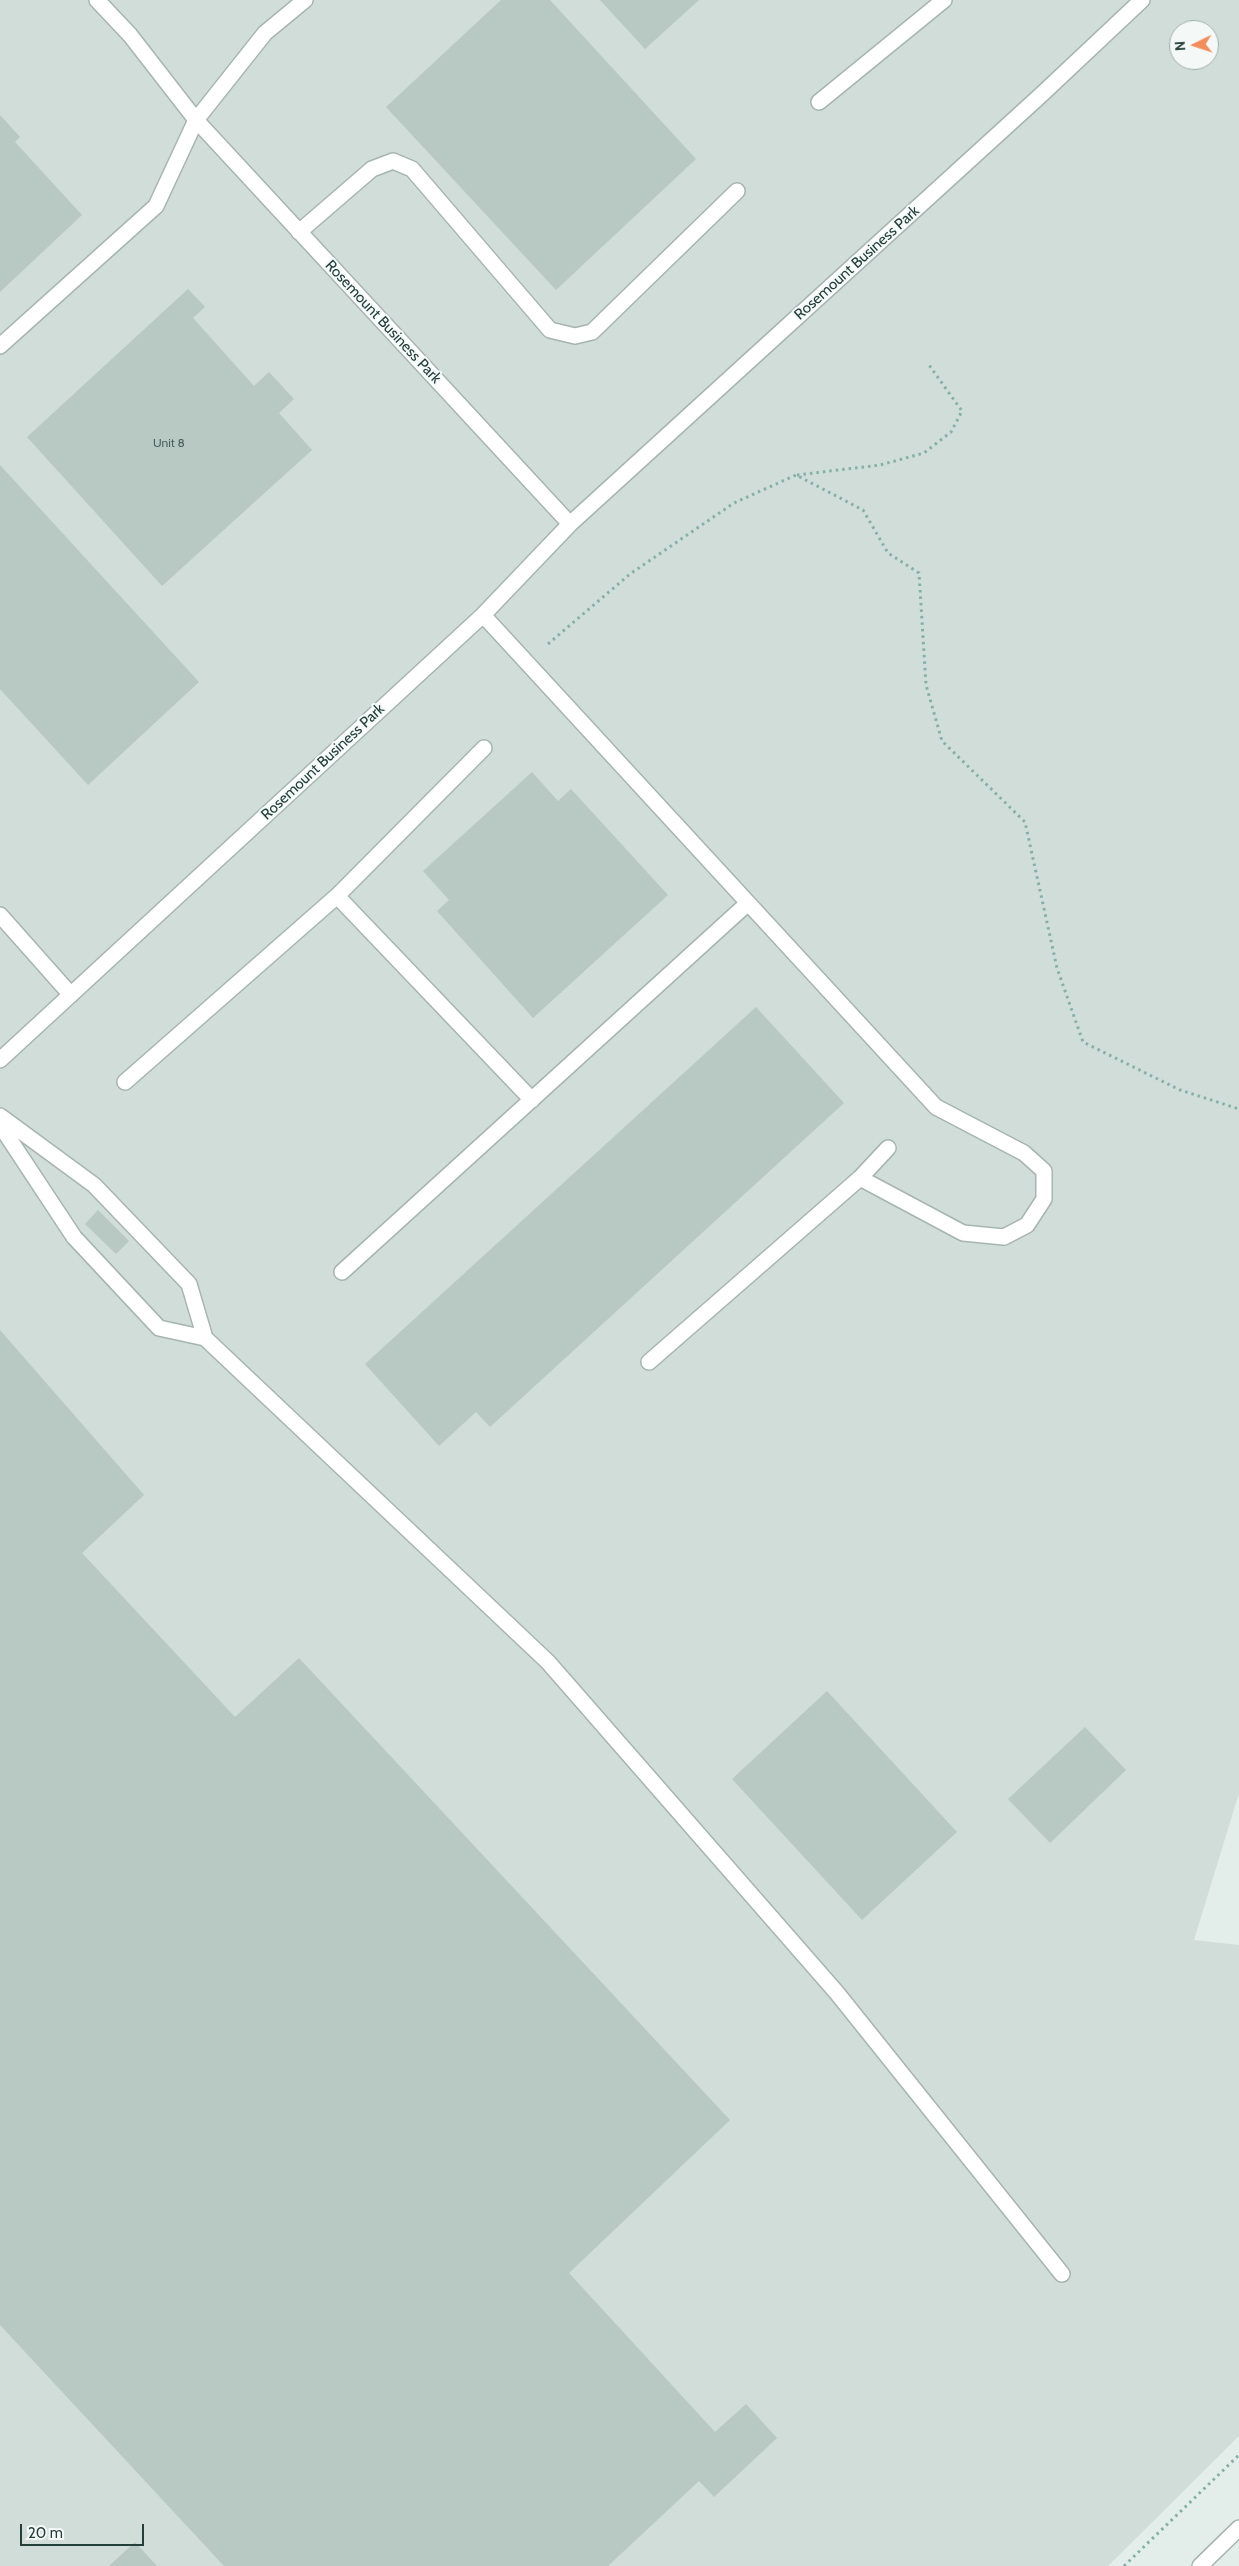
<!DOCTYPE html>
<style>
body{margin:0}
#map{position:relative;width:1239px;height:2566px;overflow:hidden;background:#e3ede9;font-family:Cabin,sans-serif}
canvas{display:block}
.north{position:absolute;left:1169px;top:20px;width:50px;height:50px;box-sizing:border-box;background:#f4f9f7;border:1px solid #a0afab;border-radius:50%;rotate:266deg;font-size:14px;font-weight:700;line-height:20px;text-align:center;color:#233f39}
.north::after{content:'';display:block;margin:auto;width:18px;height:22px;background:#f38d5c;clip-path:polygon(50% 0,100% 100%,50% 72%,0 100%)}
.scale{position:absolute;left:20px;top:2524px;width:124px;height:22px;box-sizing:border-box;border:2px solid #233f39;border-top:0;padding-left:6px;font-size:15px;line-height:18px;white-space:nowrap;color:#233f39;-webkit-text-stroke:4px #f4f9f7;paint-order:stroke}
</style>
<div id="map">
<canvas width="1239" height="2566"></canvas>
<div class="north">N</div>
<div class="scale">20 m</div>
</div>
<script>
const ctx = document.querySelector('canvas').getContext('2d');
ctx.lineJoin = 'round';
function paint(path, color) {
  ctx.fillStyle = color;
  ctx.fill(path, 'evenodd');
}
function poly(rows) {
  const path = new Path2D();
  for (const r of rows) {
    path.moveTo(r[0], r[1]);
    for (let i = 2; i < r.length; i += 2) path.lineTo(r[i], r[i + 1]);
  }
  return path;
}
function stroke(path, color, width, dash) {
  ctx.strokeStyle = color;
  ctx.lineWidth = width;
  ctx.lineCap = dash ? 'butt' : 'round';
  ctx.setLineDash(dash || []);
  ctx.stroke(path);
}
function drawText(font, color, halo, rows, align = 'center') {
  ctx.font = font + ' Cabin,sans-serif';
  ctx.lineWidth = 4;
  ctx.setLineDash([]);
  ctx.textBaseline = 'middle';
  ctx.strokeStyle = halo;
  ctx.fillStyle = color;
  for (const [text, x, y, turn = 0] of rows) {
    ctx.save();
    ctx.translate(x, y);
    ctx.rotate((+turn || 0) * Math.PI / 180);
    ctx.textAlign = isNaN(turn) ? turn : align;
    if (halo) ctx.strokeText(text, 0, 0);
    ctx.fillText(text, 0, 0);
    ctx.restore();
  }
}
paint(poly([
 [0,0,1239,0,1239,1793,1194,1940,1239,1945,1239,2436,1108,2566,0,2566],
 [1179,30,1209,30,1209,60,1179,60]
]), '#d1ddd9');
paint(poly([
 [501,0,550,0,696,159,556,290,386,107],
 [600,0,699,0,645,49],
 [0,115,20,137,15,142,82,215,0,292],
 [188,289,205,307,193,318,254,386,269,372,294,399,279,413,312,450,162,586,27,437],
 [0,465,199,682,88,785,0,689],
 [532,772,558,801,571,789,668,895,533,1018,437,911,449,900,423,871],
 [756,1007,844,1103,490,1427,476,1412,439,1446,365,1364],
 [98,1210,129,1241,116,1254,85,1224],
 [0,1330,144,1495,82,1553,235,1717,299,1658,730,2120,569,2273,715,2432,746,2404,777,2438,714,2497,699,2481,608,2566,224,2566,0,2325],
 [827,1691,957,1832,862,1920,732,1779],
 [1085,1727,1126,1770,1050,1843,1008,1799],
 [135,2542,157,2566,109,2566]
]), '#b8c8c3');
const minor = poly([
 [97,0,130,35,196,120,570,524],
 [819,102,944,0],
 [299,232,372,169,393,161,412,169,550,330,575,336,592,332,737,191],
 [0,346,156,206,196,120,265,33,305,0],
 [483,615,936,1107,1024,1153,1044,1171,1044,1199,1027,1225,1004,1237,963,1233,860,1178],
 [337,896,532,1100],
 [0,915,71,995],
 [0,1060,483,615,570,524,1041,95,1142,0],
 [125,1082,337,896,484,748],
 [0,1116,94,1185,189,1284,205,1338,548,1662,837,1993,1062,2274],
 [0,1125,74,1237,159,1328,205,1338],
 [342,1272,748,903],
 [649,1362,860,1178,888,1148],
 [1200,2566,1239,2528]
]);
stroke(minor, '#a6b5b1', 18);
stroke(poly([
 [797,475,880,465,924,453,951,432,962,411,929,365],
 [548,644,630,574,734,503,796,475,863,510,888,553,919,573,926,685,942,741,1025,822,1057,968,1083,1042,1180,1090,1239,1109],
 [1124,2566,1239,2455]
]), '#83b1a6', 3, [2.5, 4]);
stroke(minor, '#fff', 15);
drawText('12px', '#48615c', null, [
 ["Unit 8",169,443]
]);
drawText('15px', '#233f39', '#f4f9f7', [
 ["Rosemount Business Park",857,263,-42],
 ["Rosemount Business Park",383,322,47],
 ["Rosemount Business Park",323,762,-43]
]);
</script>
